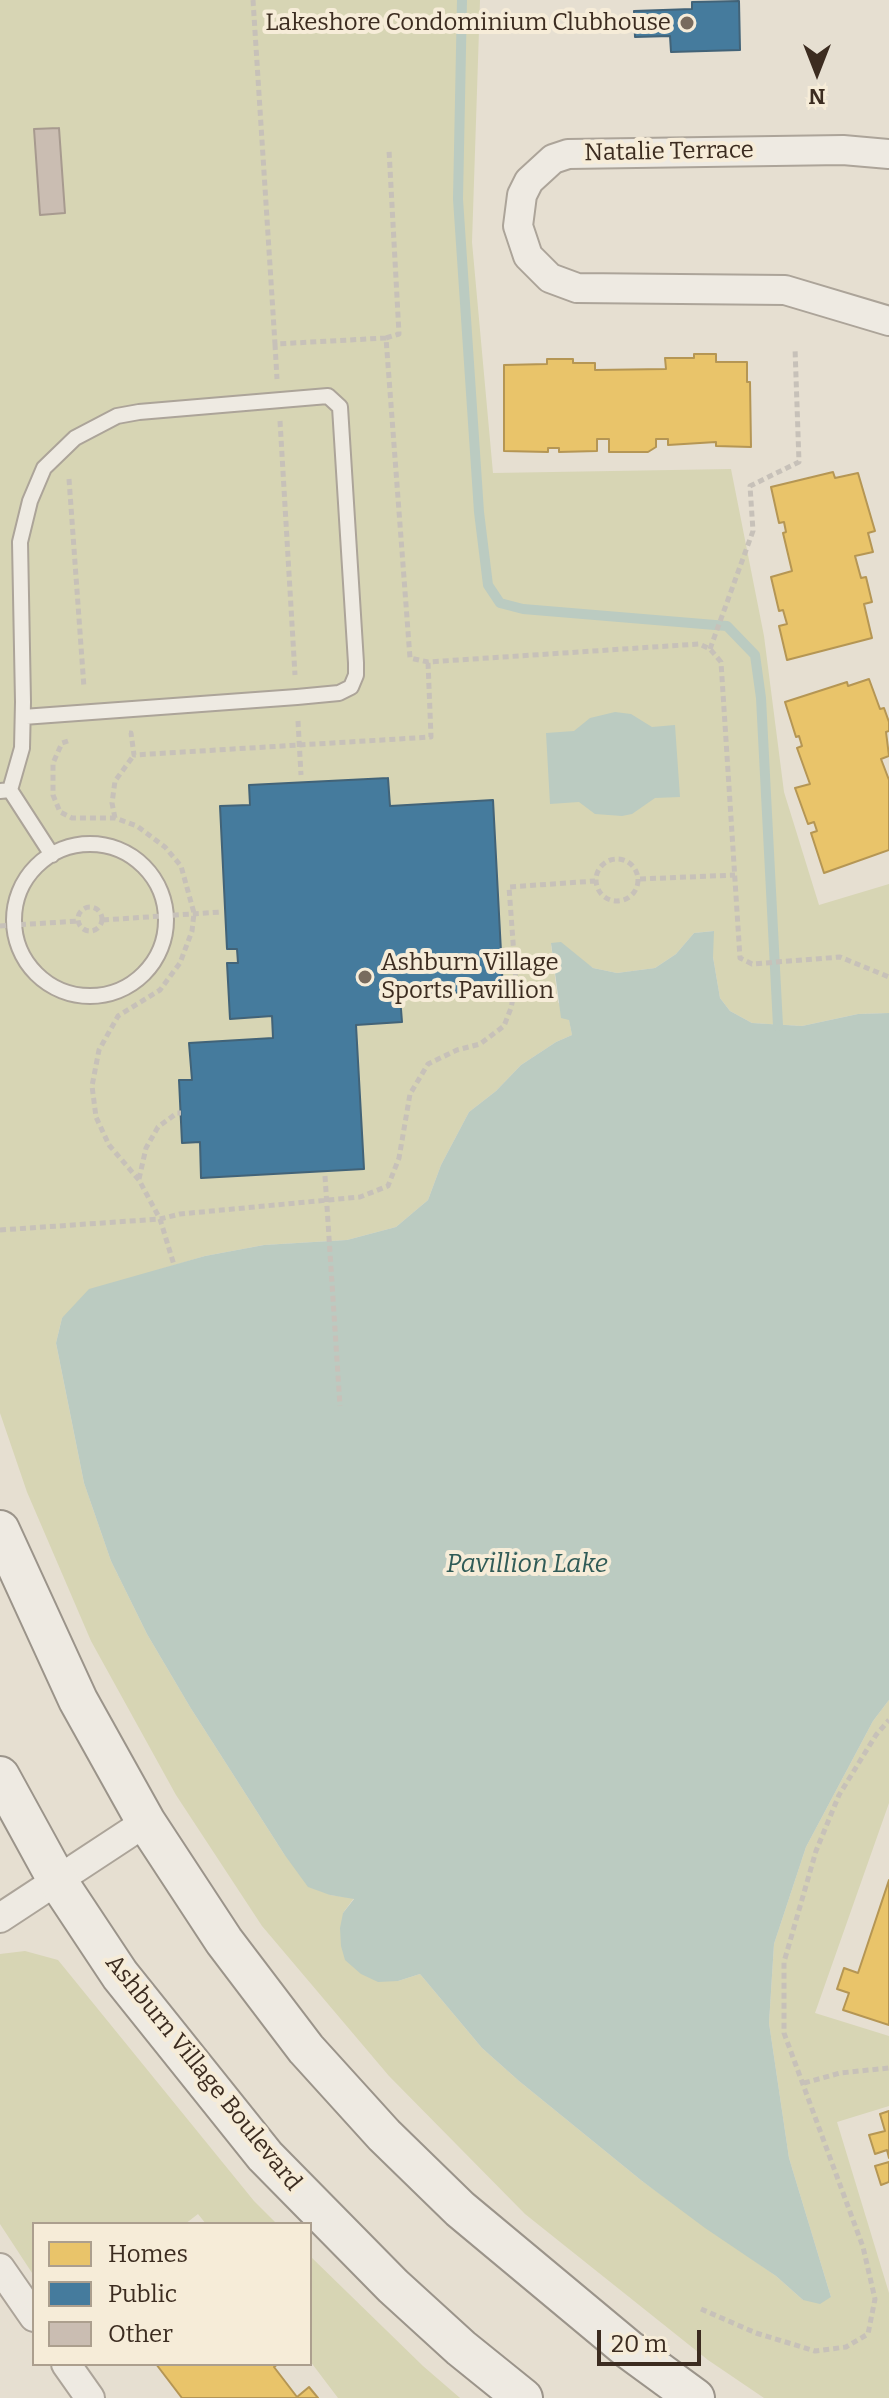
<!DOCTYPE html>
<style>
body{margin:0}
#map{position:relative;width:889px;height:2398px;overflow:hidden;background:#e6dfd1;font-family:Bitter,serif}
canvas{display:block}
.legend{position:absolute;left:32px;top:2222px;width:280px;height:144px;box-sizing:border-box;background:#f6ecd8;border:2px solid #ac9f8e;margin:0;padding:10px 14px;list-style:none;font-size:24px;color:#3c2c20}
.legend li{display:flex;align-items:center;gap:16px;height:40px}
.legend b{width:40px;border:2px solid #ac9f8e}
.north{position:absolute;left:777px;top:32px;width:80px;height:80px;-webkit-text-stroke:6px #f6ecd8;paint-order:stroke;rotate:180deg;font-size:22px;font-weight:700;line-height:32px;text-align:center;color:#3c2c20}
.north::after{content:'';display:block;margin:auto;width:28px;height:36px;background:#3c2c20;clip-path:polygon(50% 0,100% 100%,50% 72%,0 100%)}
.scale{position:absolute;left:597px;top:2330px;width:104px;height:36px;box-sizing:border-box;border:4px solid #3c2c20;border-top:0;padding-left:10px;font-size:24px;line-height:28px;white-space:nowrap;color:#3c2c20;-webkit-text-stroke:6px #f6ecd8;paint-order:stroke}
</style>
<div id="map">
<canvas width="889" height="2398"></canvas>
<ul class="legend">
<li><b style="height:22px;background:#e9c46a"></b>Homes</li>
<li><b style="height:22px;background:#457b9d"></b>Public</li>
<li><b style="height:22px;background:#cabdb2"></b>Other</li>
</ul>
<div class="north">N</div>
<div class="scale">20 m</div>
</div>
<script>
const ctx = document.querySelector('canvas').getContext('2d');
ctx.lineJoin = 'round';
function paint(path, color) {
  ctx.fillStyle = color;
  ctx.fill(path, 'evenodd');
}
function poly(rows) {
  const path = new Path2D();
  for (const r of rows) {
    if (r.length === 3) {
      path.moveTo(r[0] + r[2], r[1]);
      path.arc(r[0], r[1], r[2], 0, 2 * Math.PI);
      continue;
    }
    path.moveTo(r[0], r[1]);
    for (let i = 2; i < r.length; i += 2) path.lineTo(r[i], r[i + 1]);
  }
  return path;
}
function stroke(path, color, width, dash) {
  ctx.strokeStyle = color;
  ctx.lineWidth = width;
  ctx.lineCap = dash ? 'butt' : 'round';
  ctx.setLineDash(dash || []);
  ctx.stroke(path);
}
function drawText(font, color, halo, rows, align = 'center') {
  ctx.font = font + ' Bitter,serif';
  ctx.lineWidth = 8;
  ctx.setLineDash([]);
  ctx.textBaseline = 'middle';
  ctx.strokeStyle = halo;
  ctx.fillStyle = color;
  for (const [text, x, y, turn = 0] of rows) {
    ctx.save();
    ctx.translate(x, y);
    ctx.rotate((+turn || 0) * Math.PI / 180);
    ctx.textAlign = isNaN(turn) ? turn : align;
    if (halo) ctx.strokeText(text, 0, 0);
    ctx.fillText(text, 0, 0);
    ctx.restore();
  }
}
paint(poly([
 [0,0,480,0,472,242,493,473,731,469,764,636,784,792,819,905,889,884,889,1013,858,1014,802,1026,752,1023,730,1011,720,998,713,957,713,931,694,933,676,954,655,968,617,973,593,968,551,944,558,1002,569,1019,572,1035,556,1042,521,1065,496,1091,469,1112,441,1165,428,1200,396,1227,347,1240,264,1245,205,1256,158,1270,62,1318,56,1343,84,1483,111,1561,147,1634,190,1707,284,1854,330,1895,354,1898,343,1913,398,1981,420,1974,482,2048,519,2081,642,2181,776,2276,803,2300,831,2297,789,2158,769,2023,774,1944,806,1847,873,1721,889,1700,889,1803,815,2013,889,2036,889,2106,837,2122,889,2293,889,2398,764,2398,708,2360,525,2214,389,2076,262,1926,176,1795,91,1641,27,1492,0,1413],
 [25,1951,58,1960,254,2201,277,2224,206,2224,198,2214,185,2224,34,2224,34,2276,0,2224,0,1954],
 [310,2256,423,2366,460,2398,338,2398,310,2361]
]), '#d7d5b4');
paint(poly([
 [615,712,631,714,652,727,675,725,680,797,655,798,632,814,622,816,595,814,579,802,550,804,546,733,574,731,590,718],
 [714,931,713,957,720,998,730,1011,752,1023,802,1026,858,1014,889,1013,889,1700,873,1721,806,1847,774,1944,769,2023,789,2158,831,2297,820,2304,803,2300,776,2276,705,2228,642,2181,519,2081,482,2048,420,1974,398,1981,378,1982,361,1974,345,1960,341,1946,340,1928,343,1913,354,1899,330,1895,308,1887,284,1854,190,1707,147,1634,111,1561,84,1483,56,1343,62,1318,89,1289,205,1256,264,1245,347,1240,396,1227,428,1200,441,1165,469,1112,496,1091,521,1065,556,1042,572,1035,569,1020,561,1018,551,943,561,942,593,968,617,973,655,968,676,954,694,933]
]), '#bbcbc1');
const homes = poly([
 [694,354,716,354,716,362,747,362,747,382,750,382,751,447,716,446,716,442,668,445,668,439,656,439,656,447,648,452,609,452,609,439,597,439,597,451,559,452,559,448,548,448,548,452,504,451,504,365,547,364,547,359,573,359,573,363,595,363,595,370,666,369,665,358,694,358,694,354],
 [833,472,835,478,858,473,875,531,868,533,873,552,855,556,861,578,866,577,872,602,864,604,872,638,787,660,779,626,787,624,783,610,779,611,771,577,792,571,783,533,786,532,784,522,779,523,771,487,833,472],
 [869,679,880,709,884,708,889,722,889,731,886,732,889,756,881,759,889,780,889,850,824,873,811,833,817,831,814,822,808,824,795,788,810,784,797,748,802,746,799,736,796,737,785,702,847,682,848,686,869,679],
 [889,1880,889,2025,843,2010,849,1993,837,1989,844,1968,858,1973,889,1880],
 [889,2111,889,2158,887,2150,875,2154,869,2135,885,2131,880,2114,889,2111],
 [889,2162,889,2182,881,2185,875,2166,889,2162],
 [156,2364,278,2364,274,2367,297,2397,309,2387,318,2398,182,2398,156,2364]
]);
paint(homes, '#e9c46a');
stroke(homes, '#b59654', 2);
const public = poly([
 [739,1,740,50,671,52,670,36,635,37,634,11,692,9,692,2,739,1],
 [388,778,390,806,493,800,503,990,400,996,402,1022,356,1025,364,1169,201,1178,200,1142,182,1143,179,1080,192,1080,189,1043,273,1038,272,1016,230,1019,227,963,238,963,237,949,227,949,220,806,250,805,249,785,388,778]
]);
paint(public, '#457b9d');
stroke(public, '#426378', 2);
stroke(poly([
 [462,0,458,199,479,512,488,585,500,603,523,609,727,626,755,655,761,698,778,1026]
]), '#bbcbc1', 10);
const building = poly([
 [59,128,65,213,40,215,34,129,59,128]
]);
paint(building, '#cabdb2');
stroke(building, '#a79a8f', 2);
const lane = poly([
 [10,790,52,855],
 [0,791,10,790,22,748,23,702,20,542,30,501,44,468,75,438,117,416,139,412,328,396,340,407,356,663,356,675,351,687,339,693,297,697,23,717],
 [90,920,76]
]);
const street = poly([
 [889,154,843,150,568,154,553,159,529,181,522,195,518,226,528,256,550,278,577,288,785,290,889,321],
 [0,1918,146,1822],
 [0,2268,34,2317],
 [66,2364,90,2398]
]);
const secondary = poly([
 [0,1530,78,1700,146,1822,224,1941,306,2049,384,2135,460,2209,628,2349,695,2398],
 [0,1776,57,1880,120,1975,265,2156,393,2286,461,2348,523,2398]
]);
stroke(lane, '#aca499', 18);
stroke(street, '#aca499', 32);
stroke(secondary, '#9b948a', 42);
stroke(poly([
 [253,0,275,344,386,338,410,658,428,662,699,644,710,649,721,662,740,958,752,964,840,957,889,977],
 [386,338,399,334,389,150],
 [275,344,277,379],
 [280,421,295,675],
 [69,479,84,688],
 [710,649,753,531,750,486,799,462,795,348],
 [298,721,301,775],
 [129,733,131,733,134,755,431,737,428,662],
 [68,741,62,743,53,763,53,795,60,812,72,818,115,818,137,826,165,847,181,866,194,913,192,931,180,963,160,990,118,1016,99,1050,92,1086,96,1117,109,1145,139,1180,160,1219,174,1265],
 [115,818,112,803,115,781,134,755],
 [617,880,21],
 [640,879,735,875],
 [90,919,12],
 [103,920,221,912],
 [0,926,78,921],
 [325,1176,340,1406],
 [139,1179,146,1148,158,1127,177,1113,181,1113],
 [0,1230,160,1219,180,1214,360,1197,388,1186,399,1158,410,1094,428,1064,457,1050,480,1044,504,1026,511,1008,516,983,509,887,595,881],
 [804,2083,840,2073,889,2068],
 [701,2309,756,2333,815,2351,846,2347,868,2334,875,2299,863,2247,784,2033,784,1962,816,1851,839,1795,876,1735,889,1720]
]), '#c7c1b9', 5, [6, 4]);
stroke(lane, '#eeeae2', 14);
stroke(street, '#eeeae2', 28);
stroke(secondary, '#eeeae2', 38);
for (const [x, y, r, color] of [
 [687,23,8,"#786b5e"],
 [365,977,8,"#786b5e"]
]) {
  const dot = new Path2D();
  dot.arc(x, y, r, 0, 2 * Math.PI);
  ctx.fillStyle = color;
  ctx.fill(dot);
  stroke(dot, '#f6ecd8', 3);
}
drawText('24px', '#3c2c20', '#f6ecd8', [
 ["Lakeshore Condominium Clubhouse",671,23],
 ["Ashburn Village",381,963,"left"],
 ["Sports Pavillion",381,991,"left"]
], 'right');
drawText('24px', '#3c2c20', '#f6ecd8', [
 ["Natalie Terrace",669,152,-1],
 ["Ashburn Village Boulevard",203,2073,51]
]);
drawText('italic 26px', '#305b57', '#f6ecd8', [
 ["Pavillion Lake",527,1565]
]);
</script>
